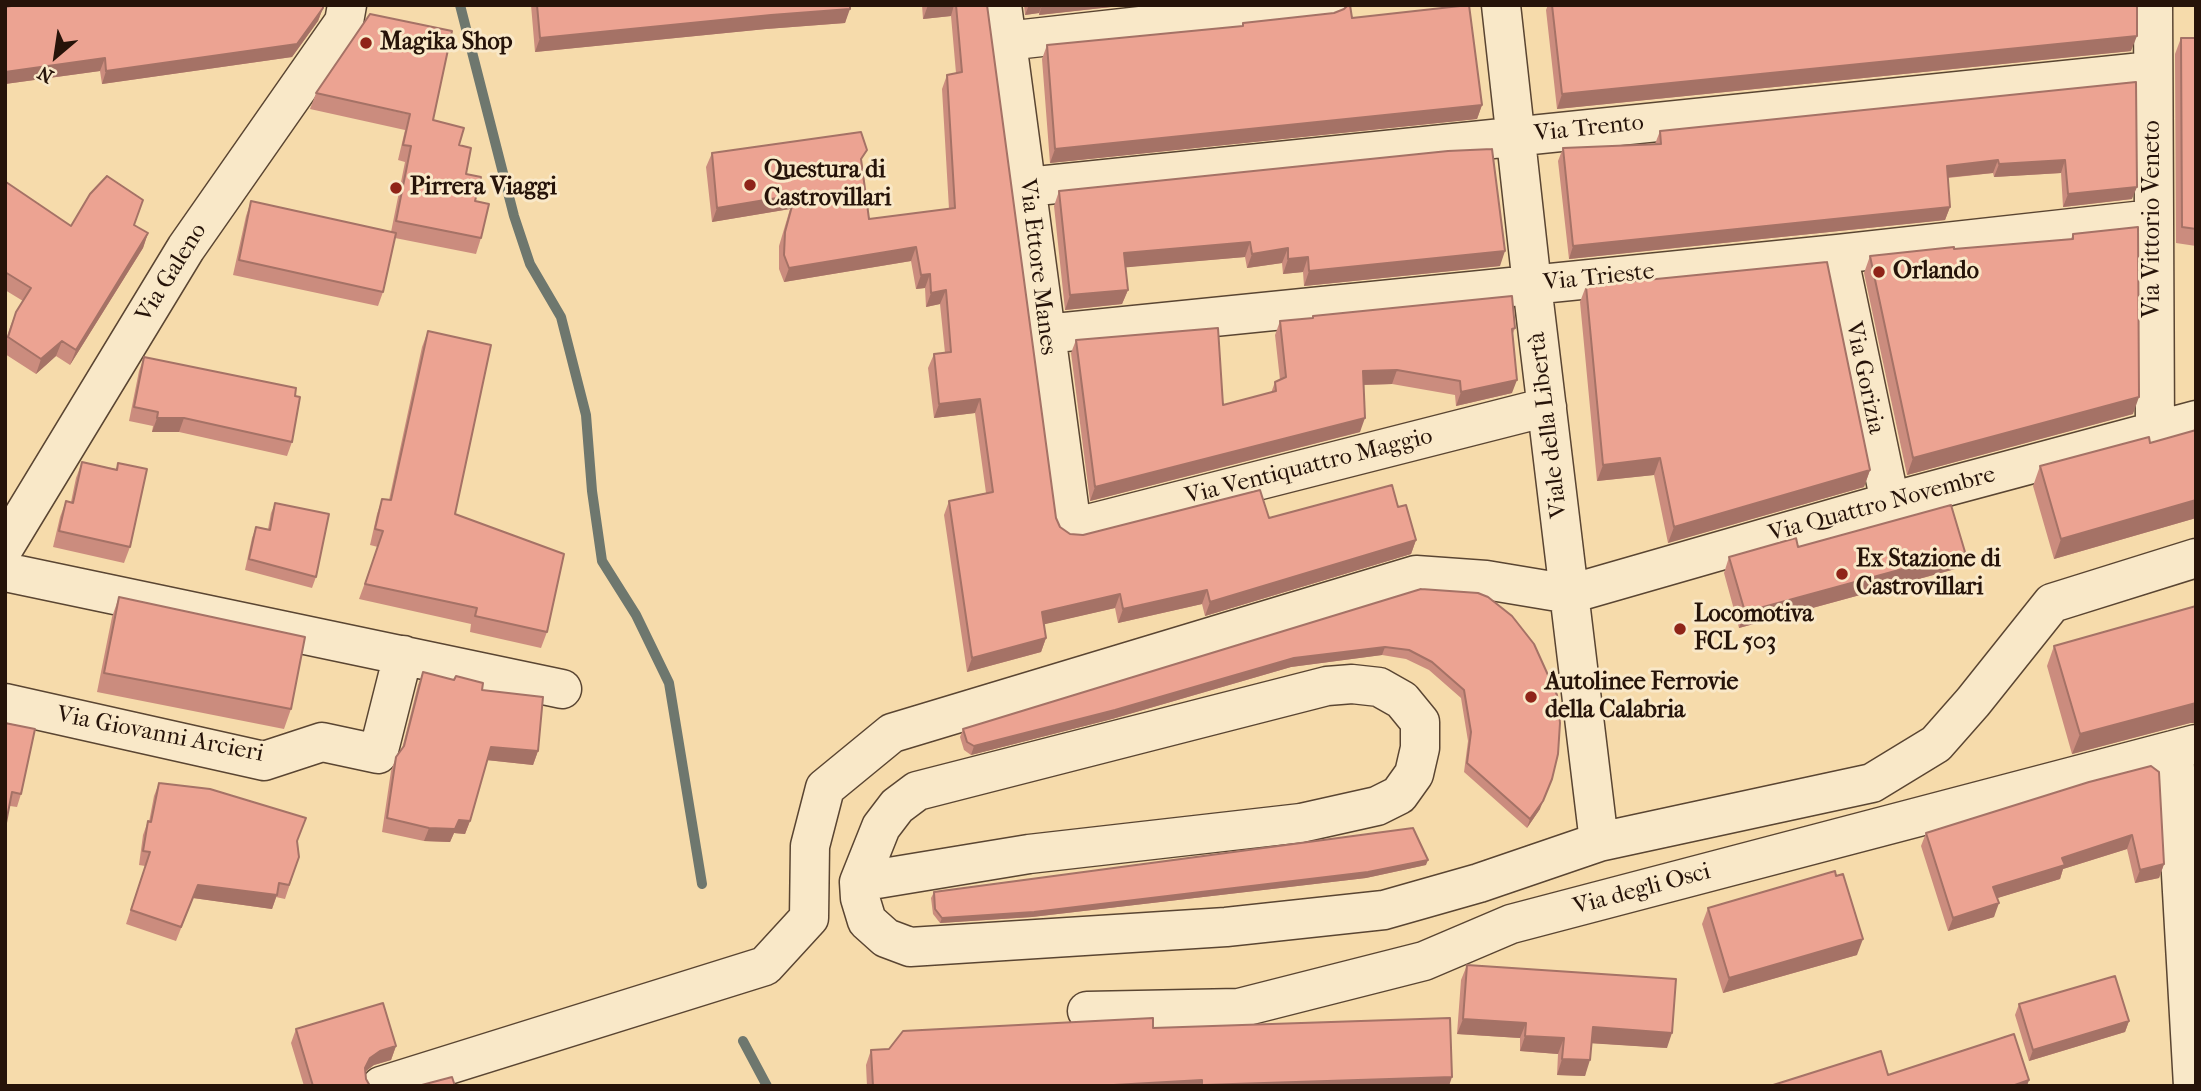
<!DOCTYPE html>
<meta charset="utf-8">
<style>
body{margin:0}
#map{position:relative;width:2201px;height:1091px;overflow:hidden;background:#f6dbab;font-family:"IM FELL French Canon",serif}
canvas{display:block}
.frame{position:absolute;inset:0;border:7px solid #261309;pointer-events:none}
.north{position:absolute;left:21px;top:21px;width:70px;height:70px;-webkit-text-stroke:5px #f9e8c8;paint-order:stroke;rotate:209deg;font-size:19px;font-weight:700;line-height:28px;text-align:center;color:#261309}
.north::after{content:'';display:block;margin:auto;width:24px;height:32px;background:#261309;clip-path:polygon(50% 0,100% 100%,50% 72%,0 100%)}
</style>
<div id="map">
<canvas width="2201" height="1091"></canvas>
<div class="frame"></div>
<div class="north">N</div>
</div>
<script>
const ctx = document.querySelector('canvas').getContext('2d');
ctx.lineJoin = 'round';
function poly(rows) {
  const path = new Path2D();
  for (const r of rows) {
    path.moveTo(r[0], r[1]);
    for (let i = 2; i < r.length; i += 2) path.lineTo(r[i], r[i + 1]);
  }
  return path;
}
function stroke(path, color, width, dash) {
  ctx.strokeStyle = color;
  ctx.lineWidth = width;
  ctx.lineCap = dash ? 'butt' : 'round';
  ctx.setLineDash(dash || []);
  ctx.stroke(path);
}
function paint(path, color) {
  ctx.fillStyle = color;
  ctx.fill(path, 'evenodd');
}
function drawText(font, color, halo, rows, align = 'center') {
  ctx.font = font + ' "IM FELL French Canon",serif';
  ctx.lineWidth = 6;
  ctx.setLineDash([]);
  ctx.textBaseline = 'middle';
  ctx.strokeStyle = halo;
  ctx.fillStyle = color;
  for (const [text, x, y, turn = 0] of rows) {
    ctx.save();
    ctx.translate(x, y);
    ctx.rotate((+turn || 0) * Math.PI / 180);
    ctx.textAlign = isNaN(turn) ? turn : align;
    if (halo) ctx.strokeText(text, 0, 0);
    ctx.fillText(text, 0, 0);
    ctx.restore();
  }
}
stroke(poly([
 [460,5,514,216,530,264,561,317,586,415,592,491,602,561,636,615,669,683,702,884],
 [743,1041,767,1086]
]), '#6e776e', 10);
const minor = poly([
 [1002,5,1072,528,1547,407],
 [1501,5,1532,285,1599,842],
 [2153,5,2155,432],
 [1006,41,1327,5],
 [1027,187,2152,71],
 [1838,254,1890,502],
 [1045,334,1838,254,2153,219],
 [5,546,186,248,344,22,347,5],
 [5,572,562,689],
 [5,703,264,761,322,742,378,754,403,655],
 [2174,750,2193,1086],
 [859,882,1029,854,1301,823,1377,806,1399,795,1414,774,1420,748,1420,722,1402,700,1379,687,1352,684,1327,686,917,791,897,806,881,827,859,882,860,898,867,921,886,938,910,947,1226,927,1384,910,1479,883,1599,842,1872,783,1936,744,1973,702,2052,603,2196,558],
 [1087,1011,1239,1008,1424,961,1511,924,2196,744],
 [381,1086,765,966,809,918,810,846,825,788,892,733,1416,575,1486,580,1570,594,1890,502,2196,420]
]);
stroke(minor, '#5a4532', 41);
stroke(minor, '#f9e8c8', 38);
paint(poly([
 [531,5,850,5,845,23,766,29,535,52],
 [922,5,987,5,1056,518,1060,527,1070,534,1083,535,1398,507,1416,540,1411,554,1205,616,1202,604,1118,623,1115,608,1044,624,1046,638,1041,652,967,672,944,515,949,501,986,493,975,413,934,418,928,368,934,354,945,353,940,304,926,307,925,288,916,289,911,261,784,282,779,269,779,246,790,209,712,222,706,167,712,153,862,163,869,219,949,209,942,89,947,75,956,73,951,16,923,19],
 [1024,5,1129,5,1039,15,1039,13,1025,15],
 [1548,5,2137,5,2131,51,1557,109,1546,10],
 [5,7,323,8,318,21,292,57,102,84,100,71,5,84],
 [1352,18,1482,105,1477,119,1050,163,1042,59,1047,45,1242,26,1243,23],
 [2181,38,2196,38,2196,246,2176,243,2175,54],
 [2136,82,2132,199,2063,207,2061,173,1994,177,1993,173,1948,178,1950,207,1945,220,1569,259,1558,161,1563,148,1655,144,1660,131],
 [316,93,433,120,466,174,475,201,481,238,476,254,395,238,383,292,378,306,233,275,246,216,251,201,391,232,405,162,398,160,405,130,310,109],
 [5,184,71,226,134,225,148,233,143,248,70,365,56,356,36,374,5,354,5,343,10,327,16,312,23,301,5,290],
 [1059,191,1500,266,1304,286,1303,272,1283,274,1282,263,1247,268,1245,257,1125,267,1128,290,1122,304,1065,310,1054,206],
 [2073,234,2133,414,1907,475,1864,273,1870,256,2071,239],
 [1586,286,1870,470,1864,487,1668,543,1654,475,1597,481,1580,302],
 [1313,316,1515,328,1512,336,1512,393,1456,406,1455,395,1392,384,1364,385,1360,432,1090,501,1071,353,1076,340,1223,405,1271,393,1275,382,1280,380,1275,335,1280,321,1312,318],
 [428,331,455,514,547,632,541,648,470,632,471,624,359,599,378,547,370,545,377,514,382,499,389,500,422,347],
 [144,357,295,396,292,442,287,456,179,432,152,432,153,426,129,421,139,371],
 [2196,430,2196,518,2054,559,2033,486,2040,466,2150,443],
 [82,462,116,469,118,463,130,547,124,563,53,547,60,517,66,501,71,502,76,478],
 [275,503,316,577,312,588,245,570,252,538,256,527,268,529,271,513],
 [1798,547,1959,568,1739,628,1724,573,1729,557],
 [1421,589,1540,809,1527,828,1464,772,1468,741,1461,698,1429,670,1406,659,1382,655,1291,667,1112,719,971,755,964,750,960,737,963,729],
 [119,597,291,709,284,729,97,692,112,617],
 [2196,606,2196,723,2190,723,2072,754,2047,666,2054,646],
 [423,672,454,680,482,690,538,751,533,765,487,760,470,821,465,834,454,833,450,842,424,841,382,832,391,771,396,757,402,749,418,685],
 [5,723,21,794,17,807,10,806],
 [2089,782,2164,864,2159,878,2135,883,2127,849,2063,869,2060,879,1997,898,1994,917,1948,931,1921,846,1926,833],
 [159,783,297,842,299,857,285,899,276,897,272,909,193,898,176,941,126,924,145,866,139,865,143,835,148,821,149,822,154,796],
 [1426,865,1366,878,1032,917,940,923,933,914,931,898,934,892],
 [1708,908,1857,955,1723,993,1702,924],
 [1467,965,1667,1048,1592,1043,1585,1076,1557,1075,1558,1054,1520,1051,1520,1038,1457,1034,1461,980],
 [2019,1004,2129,1021,2125,1032,2029,1061,2015,1015],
 [1153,1028,1449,1086,867,1086,866,1065,871,1050],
 [296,1029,396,1046,391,1060,374,1065,365,1071,366,1079,370,1086,304,1086,291,1043]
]), '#cb8c7e');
paint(poly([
 [928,5,954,5,951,16,923,19],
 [1029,5,1042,5,1039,13,1025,15],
 [1042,5,1129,5,1039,15],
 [323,8,318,21,292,57,102,84,106,71],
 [850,9,845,23,766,29,535,52,540,38,771,15],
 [2137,36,2131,51,1557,109,1562,94],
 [105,58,100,71,5,84,5,72],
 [1482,105,1477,119,1050,163,1055,149],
 [1998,160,1993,173,1942,178,1947,166],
 [2065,160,2061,173,1994,177,1999,164],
 [2137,187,2132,199,2063,207,2068,194],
 [795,195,790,209,712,222,717,208],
 [1950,207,1945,220,1569,259,1573,246],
 [148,233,143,248,70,365,76,350],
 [1250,242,1245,257,1119,268,1124,253],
 [916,247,911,261,784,282,789,268],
 [1288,248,1282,263,1247,268,1252,254],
 [1505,251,1500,266,1304,286,1309,271],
 [1308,257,1303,272,1283,274,1288,259],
 [930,274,925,288,916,289,921,275],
 [946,290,940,304,926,307,931,293],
 [1128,290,1122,304,1065,310,1070,295],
 [62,341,56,356,36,374,41,359],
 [1397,370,1392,384,1358,385,1363,371],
 [1517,380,1512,393,1456,406,1461,392],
 [2139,397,2133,414,1907,475,1913,458],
 [980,399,975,413,934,418,939,404],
 [157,418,184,418,179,432,152,432],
 [1365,418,1360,432,1090,501,1095,487],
 [1660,458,1654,475,1597,481,1603,465],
 [1870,470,1864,487,1668,543,1674,527],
 [2196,500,2196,518,2054,559,2061,539],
 [1416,540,1411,554,1205,616,1210,602],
 [1965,552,1959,568,1739,628,1745,612],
 [1207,590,1202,604,1118,623,1123,609],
 [1120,594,1115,608,1037,626,1042,612],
 [1046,638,1041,652,967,672,972,658],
 [1385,647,1382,655,1291,667,1112,719,971,755,974,746,1294,658],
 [2196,703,2196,723,2190,723,2072,754,2080,734],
 [491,747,538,751,533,765,486,760],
 [1552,779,1540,809,1527,828,1530,819],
 [459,820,470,821,465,834,454,833,450,842,424,841,429,828],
 [2132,835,2127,849,2063,869,2060,879,1988,901,1993,887,2062,858],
 [1428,860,1426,865,1366,878,1032,917,940,923,942,918],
 [2164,864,2159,878,2135,883,2140,870],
 [198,885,277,895,272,909,193,898,176,941],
 [1999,903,1994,917,1948,931,1953,918],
 [1863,939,1857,955,1723,993,1729,978],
 [1463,1019,1526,1023,1520,1038,1457,1034],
 [2129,1021,2125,1032,2029,1061,2033,1050],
 [1593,1027,1672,1033,1667,1048,1587,1043],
 [1525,1036,1564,1038,1558,1054,1520,1051],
 [396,1046,391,1060,374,1065,365,1072,365,1068,370,1058,380,1051],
 [1562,1059,1590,1060,1585,1076,1557,1075],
 [1452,1077,1449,1086,1202,1086,1202,1085],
 [1202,1080,1200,1086,1096,1086],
 [2029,1080,2027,1086,2012,1086]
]), '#a57266');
const building = poly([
 [17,5,323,5,323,8,297,44,106,71,105,58,5,72,5,7,17,5],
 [537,5,850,5,850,9,771,15,540,38,537,5],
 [956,5,987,5,1056,518,1060,527,1070,534,1083,535,1260,490,1269,518,1392,485,1398,507,1406,505,1416,540,1210,602,1207,590,1123,609,1120,594,1042,612,1046,638,972,658,949,501,993,492,980,399,939,404,934,354,951,352,946,290,931,293,930,274,921,275,916,247,789,268,784,255,785,232,795,195,717,208,712,153,861,132,867,150,861,159,869,219,955,208,947,75,962,72,956,5],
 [1348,5,1350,5,1352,18,1469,5,1482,105,1055,149,1047,45,1243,26,1243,23,1334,13,1344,9,1348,5],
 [1552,5,2137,5,2137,36,1562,94,1552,5],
 [370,14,452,31,433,120,464,128,459,145,471,148,466,174,481,177,475,201,489,204,481,238,396,221,411,146,403,145,410,114,316,93,370,14],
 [2181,38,2196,38,2196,229,2182,227,2181,38],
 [2136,82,2137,187,2068,194,2065,160,1999,164,1998,160,1947,166,1950,207,1573,246,1563,148,1661,144,1660,131,2136,82],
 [1492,149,1505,251,1309,271,1308,257,1288,259,1288,248,1252,254,1250,242,1124,253,1128,290,1070,295,1059,191,1448,151,1492,149],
 [107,176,143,200,134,225,148,233,76,350,62,341,41,359,8,337,16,312,31,288,5,272,5,184,6,182,71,226,90,194,107,176],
 [251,201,396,233,383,292,239,260,251,201],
 [2138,227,2139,397,1913,458,1870,256,1954,247,1954,249,2073,239,2073,234,2138,227],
 [1827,262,1870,470,1674,527,1660,458,1603,465,1586,286,1827,262],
 [1512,296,1515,328,1512,329,1517,380,1461,392,1460,381,1397,370,1363,371,1365,418,1095,487,1076,340,1218,328,1223,405,1276,391,1275,382,1286,377,1280,321,1313,318,1313,316,1512,296],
 [428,331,491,345,455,514,564,554,547,632,475,616,477,608,365,584,383,531,375,529,382,499,391,500,428,331],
 [144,357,296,388,295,396,300,397,292,442,184,418,157,418,158,412,134,407,144,357],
 [2196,430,2196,500,2061,539,2040,466,2149,437,2150,443,2196,430],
 [82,462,117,470,118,463,147,469,130,547,59,531,66,501,73,503,82,462],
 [275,503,329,514,316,577,249,559,256,527,270,530,275,503],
 [1951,505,1965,552,1745,612,1729,557,1796,538,1798,547,1951,505],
 [1421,589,1478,593,1488,597,1512,616,1534,644,1557,695,1560,723,1558,754,1552,779,1543,801,1530,819,1467,763,1471,732,1464,690,1432,662,1409,650,1385,647,1294,658,1115,710,974,746,967,742,963,729,1421,589],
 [119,597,305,637,291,709,104,673,119,597],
 [2196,606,2196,703,2080,734,2054,646,2196,606],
 [423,672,454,680,456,676,483,683,482,690,543,697,538,751,491,747,470,821,459,820,455,829,429,828,387,818,396,757,404,746,423,672],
 [5,723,35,729,21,794,12,792,5,828,5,723],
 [2151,766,2159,772,2164,864,2140,870,2132,835,2062,858,2065,865,1993,887,1999,903,1953,918,1926,833,2089,782,2151,766],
 [159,783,210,789,306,818,297,841,299,857,289,885,279,883,277,895,198,885,181,927,131,910,150,852,143,851,148,821,151,822,159,783],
 [1413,828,1428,860,1368,872,1034,912,942,918,935,909,934,892,1413,828],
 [1835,871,1836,876,1843,874,1863,939,1729,978,1708,908,1835,871],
 [1467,965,1676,979,1672,1033,1593,1027,1590,1060,1562,1059,1564,1038,1525,1036,1526,1023,1463,1019,1467,965],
 [2115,976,2129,1021,2033,1050,2019,1004,2115,976],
 [383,1003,396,1046,380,1051,370,1058,365,1068,366,1079,370,1086,313,1086,296,1029,383,1003],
 [1153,1018,1153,1028,1450,1018,1452,1077,1202,1085,1202,1080,1096,1086,873,1086,871,1050,889,1049,903,1031,1153,1018],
 [2014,1034,2029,1080,2012,1086,1770,1086,1881,1051,1888,1075,2014,1034],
 [452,1077,455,1086,418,1086,452,1077]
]);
paint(building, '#eca392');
stroke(building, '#a57266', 2);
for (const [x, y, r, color] of [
 [366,43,7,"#8f2418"],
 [750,185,7,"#8f2418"],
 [396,188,7,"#8f2418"],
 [1879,272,7,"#8f2418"],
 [1842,574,7,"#8f2418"],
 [1680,629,7,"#8f2418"],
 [1531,697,7,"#8f2418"]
]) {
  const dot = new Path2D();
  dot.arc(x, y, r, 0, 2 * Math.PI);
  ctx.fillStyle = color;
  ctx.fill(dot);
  stroke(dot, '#f9e8c8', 2.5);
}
drawText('bold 24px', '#261309', '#f9e8c8', [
 ["Magika Shop",380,43],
 ["Questura di",764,171],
 ["Castrovillari",764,199],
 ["Pirrera Viaggi",410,188],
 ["Orlando",1893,272],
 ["Ex Stazione di",1856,560],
 ["Castrovillari",1856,588],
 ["Locomotiva",1694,615],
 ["FCL 503",1694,643],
 ["Autolinee Ferrovie",1545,683],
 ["della Calabria",1545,711]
], 'left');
drawText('24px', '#261309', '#f9e8c8', [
 ["Via Trento",1589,129,-6],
 ["Via Vittorio Veneto",2153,219,-90],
 ["Via Ettore Manes",1037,267,83],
 ["Via Galeno",172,273,-58],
 ["Via Trieste",1599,278,-6],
 ["Via Gorizia",1864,378,78],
 ["Viale della Libertà",1549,425,-97],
 ["Via Ventiquattro Maggio",1309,467,-14],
 ["Via Quattro Novembre",1882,505,-15],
 ["Via Giovanni Arcieri",160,735,11],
 ["Via degli Osci",1642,890,-15]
]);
</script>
